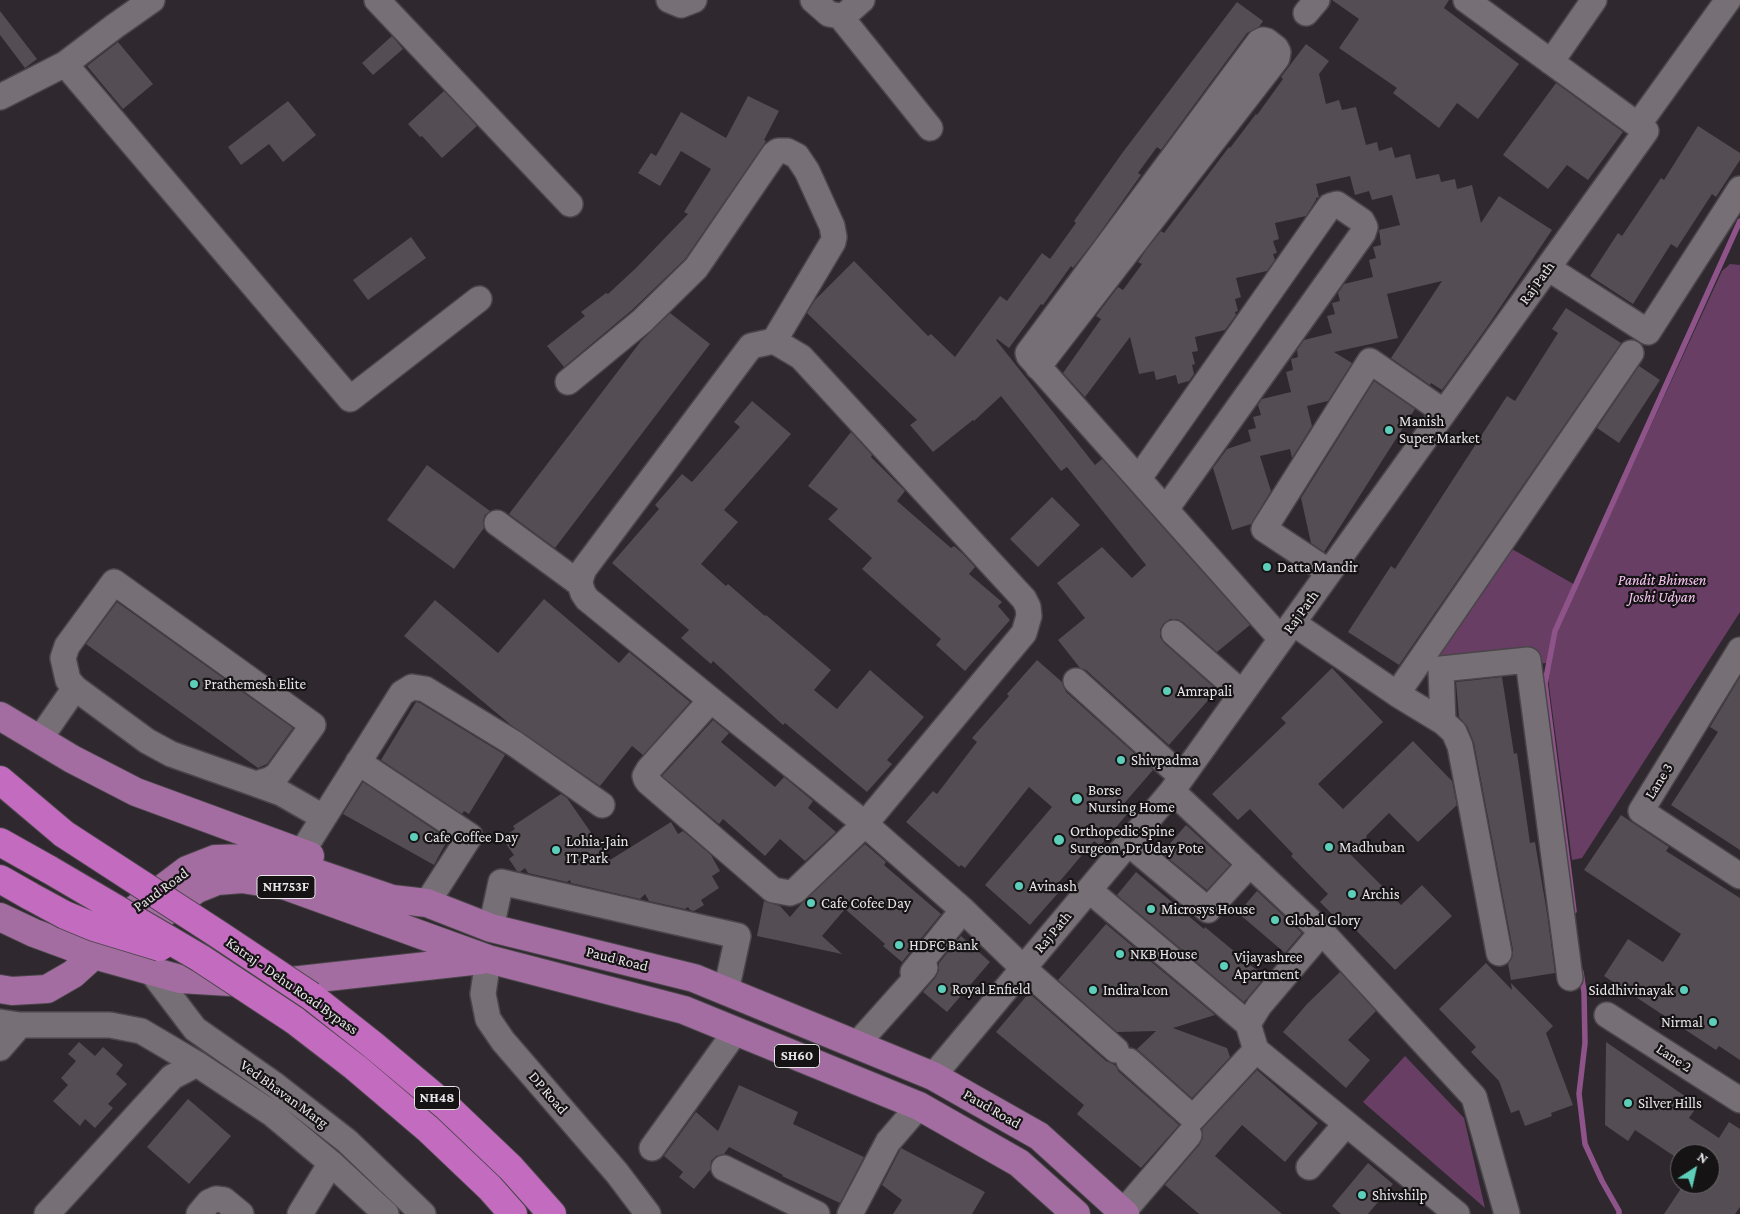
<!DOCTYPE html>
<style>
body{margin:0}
#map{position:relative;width:1740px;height:1214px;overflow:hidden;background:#2f292f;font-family:"Crimson Pro",serif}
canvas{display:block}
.north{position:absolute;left:1670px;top:1144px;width:50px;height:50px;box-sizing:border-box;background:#161315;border:1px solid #6a676a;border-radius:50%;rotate:35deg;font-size:14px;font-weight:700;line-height:20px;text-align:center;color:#e9e5e9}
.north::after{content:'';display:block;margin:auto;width:18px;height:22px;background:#5dceb9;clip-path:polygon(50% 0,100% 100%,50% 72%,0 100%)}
</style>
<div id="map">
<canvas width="1740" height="1214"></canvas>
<div class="north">N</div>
</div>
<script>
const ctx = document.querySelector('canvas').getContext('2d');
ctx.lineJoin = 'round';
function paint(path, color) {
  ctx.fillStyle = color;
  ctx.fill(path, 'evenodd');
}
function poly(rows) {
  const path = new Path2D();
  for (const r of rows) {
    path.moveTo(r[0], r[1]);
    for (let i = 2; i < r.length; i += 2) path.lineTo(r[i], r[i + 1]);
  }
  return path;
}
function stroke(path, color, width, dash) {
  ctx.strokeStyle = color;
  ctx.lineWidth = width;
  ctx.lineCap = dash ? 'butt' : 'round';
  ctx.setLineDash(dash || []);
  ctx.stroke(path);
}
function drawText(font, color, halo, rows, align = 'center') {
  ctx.font = font + ' "Crimson Pro",serif';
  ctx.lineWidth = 4.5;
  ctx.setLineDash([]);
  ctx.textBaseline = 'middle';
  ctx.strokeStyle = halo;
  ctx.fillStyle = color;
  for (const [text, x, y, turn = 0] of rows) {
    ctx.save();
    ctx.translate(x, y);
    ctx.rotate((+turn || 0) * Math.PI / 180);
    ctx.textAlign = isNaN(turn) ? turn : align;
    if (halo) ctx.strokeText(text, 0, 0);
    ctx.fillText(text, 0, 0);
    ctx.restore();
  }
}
paint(poly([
 [1730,264,1740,265,1740,612,1582,858,1572,860,1546,663,1449,675,1441,669,1438,656,1512,549,1577,586,1722,271],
 [1405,1056,1464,1118,1485,1208,1363,1102]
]), '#683e65');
stroke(poly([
 [1574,911,1545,683,1555,631,1740,221],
 [1581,972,1584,992,1585,1043,1579,1094,1585,1144,1602,1181,1619,1211,1619,1214]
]), '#8e548a', 5.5);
paint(poly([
 [1332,0,1449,0,1444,8,1519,64,1478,119,1457,103,1439,128,1393,93,1397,88,1339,48,1359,19],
 [1237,2,1263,21,1259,27,1247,33,1161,150,1157,147,1138,173,1141,175,1094,241,1073,268,1071,266,1043,305,1041,304,1009,348,997,339,996,340,1095,465,1102,459,1250,625,1217,652,1183,622,1177,619,1170,619,1163,624,1160,630,1160,637,1164,643,1217,690,1169,745,1086,670,1080,668,1058,640,1085,618,1057,583,1102,547,1132,578,1146,565,1067,467,1061,471,1001,396,974,421,973,420,933,452,910,425,917,420,807,313,815,300,854,261,928,336,931,334,955,357,1000,296,1007,301,1042,253,1050,259,1076,223,1074,221,1123,152],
 [0,11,37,59,25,68,0,35],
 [392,36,403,49,373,75,362,63],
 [118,42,153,84,123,109,87,66],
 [1306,44,1329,61,1319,74,1326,104,1339,100,1342,110,1356,107,1366,145,1377,142,1379,151,1392,147,1395,158,1410,154,1416,179,1439,174,1441,182,1455,179,1457,189,1472,185,1481,223,1499,196,1552,230,1487,327,1442,390,1431,383,1430,385,1391,358,1442,281,1387,294,1398,338,1334,352,1352,363,1328,401,1307,406,1312,426,1292,458,1290,449,1260,456,1271,491,1251,524,1232,530,1213,468,1227,449,1251,441,1248,430,1256,428,1253,417,1261,415,1258,405,1262,399,1291,392,1286,372,1293,370,1291,359,1298,357,1297,350,1304,340,1332,333,1327,316,1335,314,1332,303,1340,301,1338,293,1344,284,1373,277,1369,260,1376,258,1373,247,1381,245,1379,230,1400,225,1392,195,1372,200,1369,191,1355,195,1350,176,1316,184,1319,197,1316,198,1316,200,1306,216,1275,223,1279,239,1273,241,1277,253,1273,254,1275,260,1267,271,1236,278,1241,297,1235,299,1238,311,1235,312,1236,315,1225,330,1195,337,1198,351,1192,352,1195,364,1192,365,1194,374,1189,381,1178,384,1176,375,1156,380,1154,371,1139,374,1130,337,1085,397,1063,373,1101,319,1096,316,1102,308,1118,287,1123,290,1142,264,1138,262,1146,250,1161,231,1164,233,1229,147,1230,148,1256,114,1257,115,1283,79,1281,77],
 [1556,83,1623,132,1588,180,1567,165,1548,189,1503,155],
 [444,91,477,126,442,158,422,136,420,137,408,124],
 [748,96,779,111,764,140,766,141,764,144,685,259,632,310,564,367,547,346,585,316,581,312,606,293,608,294,636,268,688,214,684,212,711,169,681,151,660,186,638,173,651,153,656,156,681,112,726,138],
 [288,101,316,135,283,162,269,144,241,165,228,147],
 [1698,126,1740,153,1740,160,1716,197,1712,194,1677,248,1671,244,1633,304,1590,276,1618,233,1622,236,1661,178,1664,180],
 [411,237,426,258,368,300,353,280],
 [1566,308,1621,343,1399,665,1348,632,1391,566,1395,569,1507,396,1515,401,1558,333,1552,329],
 [670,313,710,344,555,548,509,514,641,341],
 [1639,366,1660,380,1619,443,1597,428],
 [1374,381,1415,409,1324,552,1311,543,1301,498],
 [752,401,791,434,724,510,738,522,701,564,726,586,728,584,765,616,766,615,831,670,814,690,837,709,870,670,924,717,887,760,892,764,867,792,785,723,783,725,713,661,711,664,681,638,689,630,612,563,659,509,655,505,682,474,692,482,740,427,734,422],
 [851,432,872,455,871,457,905,491,897,501,951,548,954,546,963,554,975,567,969,574,1002,602,998,606,1010,620,965,671,936,645,941,639,862,569,872,558,828,519,838,509,808,486],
 [427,465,490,511,485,515,483,521,484,528,454,569,387,520],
 [1052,497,1080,525,1038,567,1010,539],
 [544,599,619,663,629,652,690,702,643,755,632,746,600,786,511,725,404,636,435,600,498,653],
 [117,602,293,728,267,764,258,768,86,644],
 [1037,660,1062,682,1066,692,1153,770,1121,807,1128,813,1100,846,1094,841,1054,888,1059,892,1030,925,985,885,1052,807,1029,787,965,868,961,865,959,867,906,822,933,791,937,794,977,742,972,738,1009,696,1007,694],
 [1332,668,1383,722,1318,784,1343,809,1413,741,1452,781,1457,805,1418,842,1389,813,1366,836,1367,837,1350,854,1401,905,1422,885,1452,916,1395,970,1347,921,1343,925,1320,902,1328,894,1291,856,1293,854,1250,809,1238,820,1212,794,1286,723,1281,718],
 [1502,677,1514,754,1517,753,1530,843,1535,842,1547,913,1555,973,1511,980,1508,964,1512,958,1513,950,1474,743,1467,726,1459,717,1456,682],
 [1740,677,1740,850,1671,805,1718,732,1710,727],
 [416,702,420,703,505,755,469,814,464,811,462,814,381,760],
 [713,720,729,733,721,742,775,787,784,777,813,801,808,808,836,832,805,861,780,839,765,856,723,819,719,824,662,776],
 [363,782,448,839,434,865,343,814],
 [561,794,567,798,610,860,671,822,678,834,683,831,711,855,720,871,712,876,719,888,701,900,704,905,694,911,690,910,688,907,685,909,649,901,645,894,640,899,571,883,570,880,567,882,528,873,525,868,520,872,517,871,509,859,514,855,506,844,510,841,506,835,515,829,513,826],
 [1621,815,1669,847,1666,851,1740,898,1740,1060,1719,1046,1716,1050,1604,976,1628,939,1663,962,1681,934,1584,870],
 [1186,825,1230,865,1207,890,1162,853],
 [865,844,886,862,884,865,941,914,902,962,883,946,885,944,845,909,822,936,842,954,757,936,764,901,780,906,790,917,801,904],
 [1136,872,1204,929,1205,927,1265,977,1244,1002,1117,895],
 [1257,891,1302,933,1285,953,1238,913],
 [1106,924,1215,1015,1173,1028,1227,1048,1230,1057,1192,1098,1137,1049,1156,1031,1117,1032,1058,980],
 [961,936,990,962,947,1012,923,992,936,977,939,970,939,963],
 [1486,963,1512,990,1511,983,1553,1026,1546,1033,1573,1105,1551,1113,1552,1116,1525,1126,1519,1110,1511,1113,1499,1081,1471,1052,1476,1047,1439,1009],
 [1340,972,1376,1011,1348,1040,1370,1060,1346,1088,1283,1032,1307,1004],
 [1029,993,1106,1061,1115,1065,1119,1072,1179,1125,1141,1168,1077,1114,1084,1105,996,1032],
 [79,1042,95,1056,103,1047,123,1065,116,1074,127,1084,108,1104,113,1108,95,1128,85,1119,80,1126,53,1101,68,1085,61,1078,76,1061,68,1054],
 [1606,1042,1698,1105,1689,1118,1719,1138,1729,1122,1740,1129,1740,1207,1735,1214,1664,1214,1684,1184,1715,1184,1710,1180,1710,1154,1680,1154,1677,1158,1635,1130,1628,1141,1605,1125],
 [1257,1070,1318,1123,1285,1162,1242,1125,1215,1156,1282,1214,1199,1214,1165,1185,1200,1144,1203,1137,1202,1129],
 [739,1085,798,1112,793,1124,864,1157,840,1203,782,1176,783,1175,729,1147,724,1154,716,1156,711,1161,710,1170,694,1189,679,1177,683,1172,664,1156,696,1112,718,1131],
 [188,1099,231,1136,189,1184,147,1147],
 [901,1148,985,1192,972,1214,893,1214,902,1200,882,1185],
 [1368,1163,1393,1184,1368,1214,1341,1214,1332,1206]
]), '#544d53');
const minor = poly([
 [377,0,570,204],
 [669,0,681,5,694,0],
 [813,0,829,14,840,16,845,15,862,0],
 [1306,13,1317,0],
 [840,16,930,128],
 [1551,62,1594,0],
 [65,64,350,399,479,299],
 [0,97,65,64,115,26,152,0],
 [1638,125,1728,0],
 [1548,268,1648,332,1740,189],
 [1038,367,1277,58,1278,52,1276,48,1267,41,1263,40,1259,42,1028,353,1029,356,1281,639],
 [568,382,642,321,696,268,774,154,778,151,787,151,797,156,807,171,832,226,834,237,833,242,774,341],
 [1139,478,1330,206,1337,204,1362,221,1365,227,1363,233,1166,509],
 [497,523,580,584],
 [1329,572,1264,529,1370,361,1444,412],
 [114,582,313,725,277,775,269,780,256,784,171,754,147,741,75,688,68,680,63,658,67,646,114,582],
 [1293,623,1397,694,1443,722,1454,732,1460,746,1499,953],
 [1174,633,1242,693],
 [1740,650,1641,811,1740,876],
 [1076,681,1182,777],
 [1397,694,1631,353],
 [711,700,649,769,645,776,646,779,648,782,773,890,790,893,795,891,865,824,1024,633,1029,616,1028,607,1024,599,801,357,774,341,751,346,584,569,581,577,580,584,583,593,587,599,711,700,865,824,963,910,1023,968,1116,1050],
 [1443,722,1441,669,1528,660,1570,978],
 [39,740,75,688],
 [358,762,470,836,427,903],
 [256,784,281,793,323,817],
 [1172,791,1322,932,1474,1097,1507,1214],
 [1128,843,1208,910,1250,864],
 [302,852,402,693,412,687,425,689,515,744,602,805],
 [1089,890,1248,1024],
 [491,928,501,882,738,936,726,991],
 [1322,932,1259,1006,1248,1024,1256,1050,1457,1214],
 [488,959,483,994,488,1019,503,1041,617,1173,648,1214],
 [151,971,195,1029,275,1085,347,1141,423,1214],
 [913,972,963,910],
 [1607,1015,1740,1100],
 [0,1022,20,1025,110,1025,141,1031,197,1064],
 [857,1044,925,968],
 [0,1048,20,1025],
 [1129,1061,1193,1118,1256,1050],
 [933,1076,1172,791,1646,131,1466,0],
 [652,1148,736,1031],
 [1309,1167,1346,1124],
 [724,1168,817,1214],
 [1123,1212,1189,1135],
 [47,1214,172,1077,197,1064,271,1113,331,1163,386,1214],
 [199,1214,209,1202,216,1199,224,1200,241,1214],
 [300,1214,331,1163],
 [850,1214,888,1142,919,1106]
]);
const major = poly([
 [0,716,72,759,136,792,310,856],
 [0,917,34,933,94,955,180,979,264,984,481,960],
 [127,940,197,889,217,881,242,879,286,886,488,959,684,1010,919,1106,1019,1163,1076,1214],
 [0,989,12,991,47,989,73,974,94,955,109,929,187,870,215,859,246,858,293,865,392,899,427,903,491,928,694,978,933,1076,1039,1136,1125,1214]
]);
const highway = poly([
 [0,780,64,834],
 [0,842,50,870],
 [0,879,30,896],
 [311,996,373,1045,447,1107,511,1168,552,1214],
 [294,1020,355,1067,428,1129,490,1188,513,1214]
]);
stroke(minor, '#494549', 28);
stroke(major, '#494549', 30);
stroke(highway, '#494549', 30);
stroke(minor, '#766f75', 25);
stroke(major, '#a46da1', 28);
stroke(highway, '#c36bbe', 28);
const highwayBridge = poly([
 [64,834,218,934,311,996],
 [50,870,200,958,294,1020],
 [30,896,65,915,94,927,160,947]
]);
stroke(highwayBridge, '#494549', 30, []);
stroke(highwayBridge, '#c36bbe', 28);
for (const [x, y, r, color] of [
 [1389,430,5,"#5dceb9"],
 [1267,567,5,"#5dceb9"],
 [194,684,5,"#5dceb9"],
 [1167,691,5,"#5dceb9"],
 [1121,760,5,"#5dceb9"],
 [1077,799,6,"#5dceb9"],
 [414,837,5,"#5dceb9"],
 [1059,840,6,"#5dceb9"],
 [1329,847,5,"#5dceb9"],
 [556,850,5,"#5dceb9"],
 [1019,886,5,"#5dceb9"],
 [1352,894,5,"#5dceb9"],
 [811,903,5,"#5dceb9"],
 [1151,909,5,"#5dceb9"],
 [1275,920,5,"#5dceb9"],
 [899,945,5,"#5dceb9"],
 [1120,954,5,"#5dceb9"],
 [1224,966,5,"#5dceb9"],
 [942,989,5,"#5dceb9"],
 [1093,990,5,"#5dceb9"],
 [1684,990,5,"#5dceb9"],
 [1713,1022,5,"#5dceb9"],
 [1628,1103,5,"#5dceb9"],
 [1362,1195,5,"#5dceb9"]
]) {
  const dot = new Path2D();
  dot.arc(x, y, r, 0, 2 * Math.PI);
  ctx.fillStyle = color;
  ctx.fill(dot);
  stroke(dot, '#161315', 2);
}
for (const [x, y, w] of [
 [286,887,58],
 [797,1056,45],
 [437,1098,45]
]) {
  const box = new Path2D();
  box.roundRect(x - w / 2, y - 11.5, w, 23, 4);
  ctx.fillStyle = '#161315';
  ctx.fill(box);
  stroke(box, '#e9e5e9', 1);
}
drawText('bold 14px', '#e9e5e9', null, [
 ["NH753F",286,887],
 ["SH60",797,1056],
 ["NH48",437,1098]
]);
drawText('15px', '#e9e5e9', '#161315', [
 ["Raj Path",1537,283,-54],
 ["Raj Path",1301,612,-54],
 ["Lane 3",1659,781,-58],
 ["Paud Road",161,890,-36],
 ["Raj Path",1053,932,-50],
 ["Paud Road",617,959,14],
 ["Katraj - Dehu Road Bypass",292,986,35],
 ["Lane 2",1674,1058,33],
 ["DP Road",548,1093,49],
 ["Ved Bhavan Marg",284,1094,36],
 ["Paud Road",992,1109,30]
]);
drawText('15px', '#e9e5e9', '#161315', [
 ["Manish",1399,421],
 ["Super Market",1399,438],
 ["Datta Mandir",1277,567],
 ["Prathemesh Elite",204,684],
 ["Amrapali",1177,691],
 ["Shivpadma",1131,760],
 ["Borse",1088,790],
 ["Nursing Home",1088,807],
 ["Orthopedic Spine",1070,831],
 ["Surgeon ,Dr Uday Pote",1070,848],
 ["Cafe Coffee Day",424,837],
 ["Lohia-Jain",566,841],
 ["IT Park",566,858],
 ["Madhuban",1339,847],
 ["Avinash",1029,886],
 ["Archis",1362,894],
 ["Cafe Cofee Day",821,903],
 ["Microsys House",1161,909],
 ["Global Glory",1285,920],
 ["HDFC Bank",909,945],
 ["NKB House",1130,954],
 ["Vijayashree",1234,957],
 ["Apartment",1234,974],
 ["Royal Enfield",952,989],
 ["Indira Icon",1103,990],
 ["Siddhivinayak",1674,990,"right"],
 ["Nirmal",1703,1022,"right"],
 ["Silver Hills",1638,1103],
 ["Shivshilp",1372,1195]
], 'left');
drawText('italic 15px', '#fac7f5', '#161315', [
 ["Pandit Bhimsen",1662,580],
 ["Joshi Udyan",1662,597]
]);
</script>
